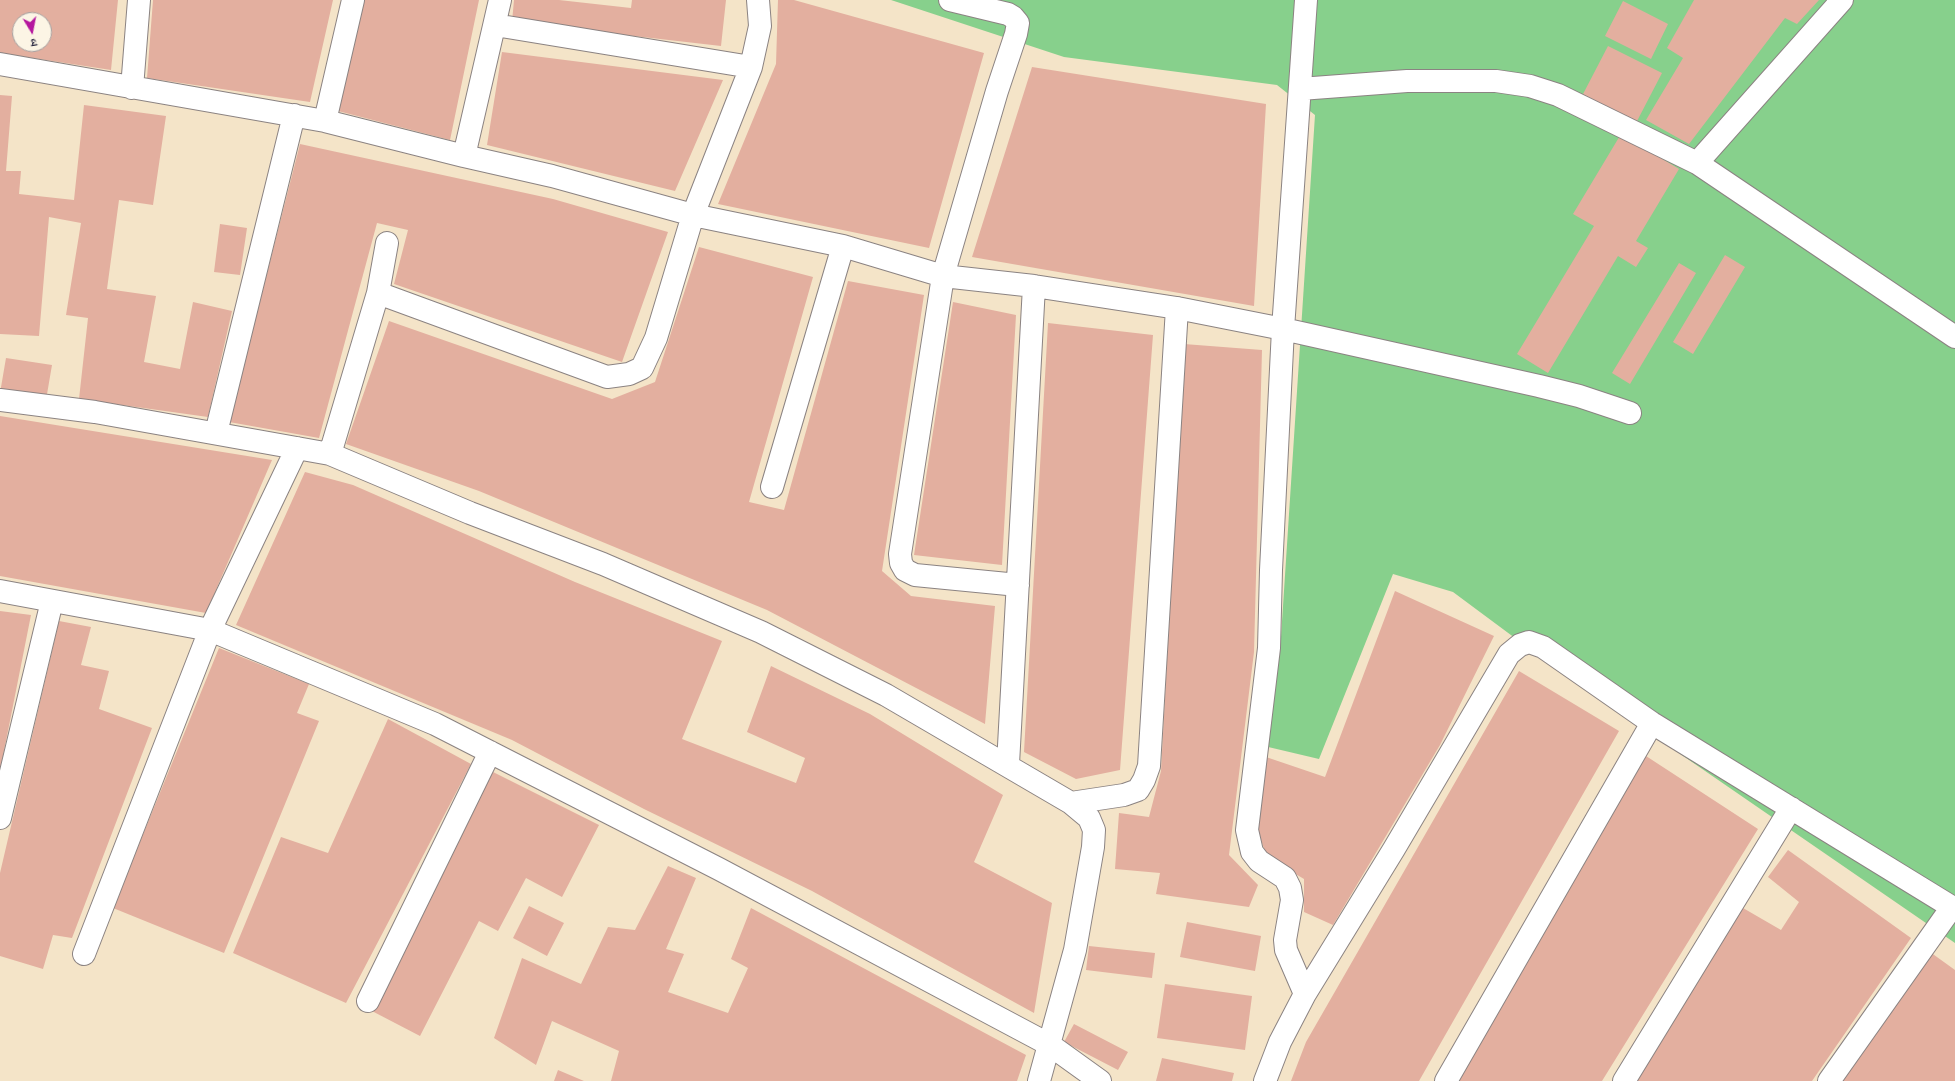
<!DOCTYPE html>
<meta charset="utf-8">
<style>
body{margin:0}
#map{position:relative;width:1955px;height:1081px;overflow:hidden;background:#f4e4c8;font-family:"Gentium Book Plus","Noto Serif Devanagari",serif}
canvas{display:block}
.north{position:absolute;left:12px;top:12px;width:40px;height:40px;box-sizing:border-box;background:#fcf5e5;border:1px solid #a5a1a1;border-radius:50%;rotate:170deg;font-size:11px;font-weight:700;line-height:16px;text-align:center;color:#22223b}
.north::after{content:'';display:block;margin:auto;width:14px;height:18px;background:#b5179e;clip-path:polygon(50% 0,100% 100%,50% 72%,0 100%)}
</style>
<div id="map">
<canvas width="1955" height="1081"></canvas>
<div class="north">उ</div>
</div>
<script>
const ctx = document.querySelector('canvas').getContext('2d');
ctx.lineJoin = 'round';
function paint(path, color) {
  ctx.fillStyle = color;
  ctx.fill(path, 'evenodd');
}
function poly(rows) {
  const path = new Path2D();
  for (const r of rows) {
    path.moveTo(r[0], r[1]);
    for (let i = 2; i < r.length; i += 2) path.lineTo(r[i], r[i + 1]);
  }
  return path;
}
function stroke(path, color, width, dash) {
  ctx.strokeStyle = color;
  ctx.lineWidth = width;
  ctx.lineCap = dash ? 'butt' : 'round';
  ctx.setLineDash(dash || []);
  ctx.stroke(path);
}
paint(poly([
 [891,0,1955,0,1955,943,1554,667,1453,592,1393,574,1319,759,1264,746,1280,652,1315,115,1277,85,1064,57]
]), '#87d08c');
paint(poly([
 [0,0,118,0,111,70,0,53],
 [20,20,44,20,44,44,20,44],
 [153,0,333,0,310,102,147,78],
 [363,0,479,0,450,140,338,111],
 [514,0,559,0,631,8,632,0,726,0,721,46,512,22],
 [778,0,794,0,984,53,929,248,718,204,776,64],
 [1694,0,1819,0,1797,24,1785,18,1689,144,1646,120,1683,58,1667,48],
 [1623,1,1668,24,1651,59,1605,36],
 [1608,46,1662,73,1636,123,1582,96],
 [502,52,723,80,675,191,487,145],
 [1032,67,1266,104,1254,306,972,257],
 [0,95,12,96,6,171,21,171,19,194,74,200,84,105,166,116,153,205,119,200,107,289,156,296,144,362,180,369,193,302,232,311,208,417,79,399,88,318,66,315,81,223,49,217,39,336,0,334],
 [1621,134,1679,169,1636,241,1648,248,1636,267,1618,256,1548,373,1517,354,1594,226,1573,214],
 [300,144,553,199,668,232,622,362,394,284,408,230,377,223,319,438,229,422],
 [220,224,247,228,240,275,214,272],
 [699,247,813,277,749,502,784,510,848,281,924,295,882,571,911,596,995,606,985,724,767,610,479,491,346,444,389,321,612,399,655,382],
 [1725,255,1745,267,1693,354,1673,342],
 [1679,263,1696,273,1630,384,1612,373],
 [953,302,1016,315,1002,565,914,555],
 [1048,323,1153,335,1120,770,1076,779,1024,752],
 [1184,344,1262,350,1254,652,1229,855,1258,885,1249,907,1156,894,1160,873,1115,869,1119,813,1149,817,1161,771],
 [6,358,52,365,46,400,0,393],
 [0,416,272,460,206,613,0,576],
 [305,472,353,485,575,582,722,641,682,739,796,783,805,758,747,732,771,666,870,714,1003,795,974,862,1052,903,1034,1013,812,891,644,809,512,740,236,625],
 [1395,591,1494,636,1440,745,1333,925,1304,912,1304,879,1267,857,1257,829,1266,757,1325,777],
 [0,611,31,615,1,766,0,766],
 [59,621,91,627,81,665,109,671,99,709,152,728,72,938,53,935,43,969,0,956,0,873],
 [219,648,309,684,297,713,319,721,224,953,113,908],
 [1519,671,1619,731,1419,1081,1291,1081,1306,1042],
 [388,719,471,764,346,1003,233,953,281,837,328,853],
 [1646,756,1758,829,1602,1081,1456,1081],
 [493,772,599,825,562,897,526,878,498,931,479,921,420,1036,370,1010],
 [1788,850,1911,938,1812,1081,1635,1081,1743,908,1781,930,1799,902,1768,877],
 [668,866,696,878,666,949,684,954,668,992,728,1013,748,968,731,959,751,908,1026,1055,1017,1081,611,1081,619,1051,552,1021,536,1065,494,1038,522,958,581,984,608,927,635,930],
 [529,906,564,923,547,956,513,938],
 [1187,922,1261,936,1255,971,1180,957],
 [1089,946,1155,953,1152,978,1086,970],
 [1930,952,1955,970,1955,1081,1840,1081],
 [1165,984,1252,996,1245,1050,1157,1038],
 [1074,1024,1128,1052,1118,1070,1064,1042],
 [1162,1058,1234,1073,1232,1081,1156,1081],
 [558,1070,584,1081,554,1081]
]), '#e3af9f');
const street = poly([
 [950,0,1008,14,1013,17,1018,23,1016,34,997,91,943,276,900,554,901,563,905,570,915,575,1018,585],
 [495,25,751,67],
 [0,64,325,121,464,156,552,176,693,215,843,246,943,276,1034,286,1177,308,1283,329,1539,386,1579,396,1630,413],
 [132,88,139,0],
 [1300,89,1407,81,1496,81,1530,86,1558,95,1697,163,1955,337],
 [325,121,353,0],
 [464,156,500,0],
 [1697,163,1842,0],
 [378,293,607,377,629,374,642,368,656,338,693,215,751,67,760,26,758,0],
 [0,400,95,412,330,454,470,513,603,564,761,632,886,695,1071,803,1089,818,1094,830,1093,847,1075,950,1039,1081],
 [216,433,294,115],
 [330,454,378,293,387,243],
 [772,487,843,246],
 [0,591,210,630,435,724,719,869,1050,1045,1100,1081],
 [1008,764,1034,286],
 [1071,803,1124,795,1138,790,1144,780,1149,766,1177,308],
 [0,818,52,601],
 [84,954,210,630,297,448],
 [1305,994,1286,950,1285,940,1292,900,1290,888,1285,878,1259,861,1252,852,1247,830,1269,648,1271,570,1283,329,1306,0],
 [368,1001,490,752],
 [1265,1081,1280,1042,1305,994,1394,849,1509,654,1520,645,1529,642,1543,647,1652,723,1955,909],
 [1446,1081,1652,723],
 [1624,1081,1791,808],
 [1829,1081,1952,907]
]);
stroke(street, '#8b8382', 24);
stroke(street, '#fff', 22);
</script>
